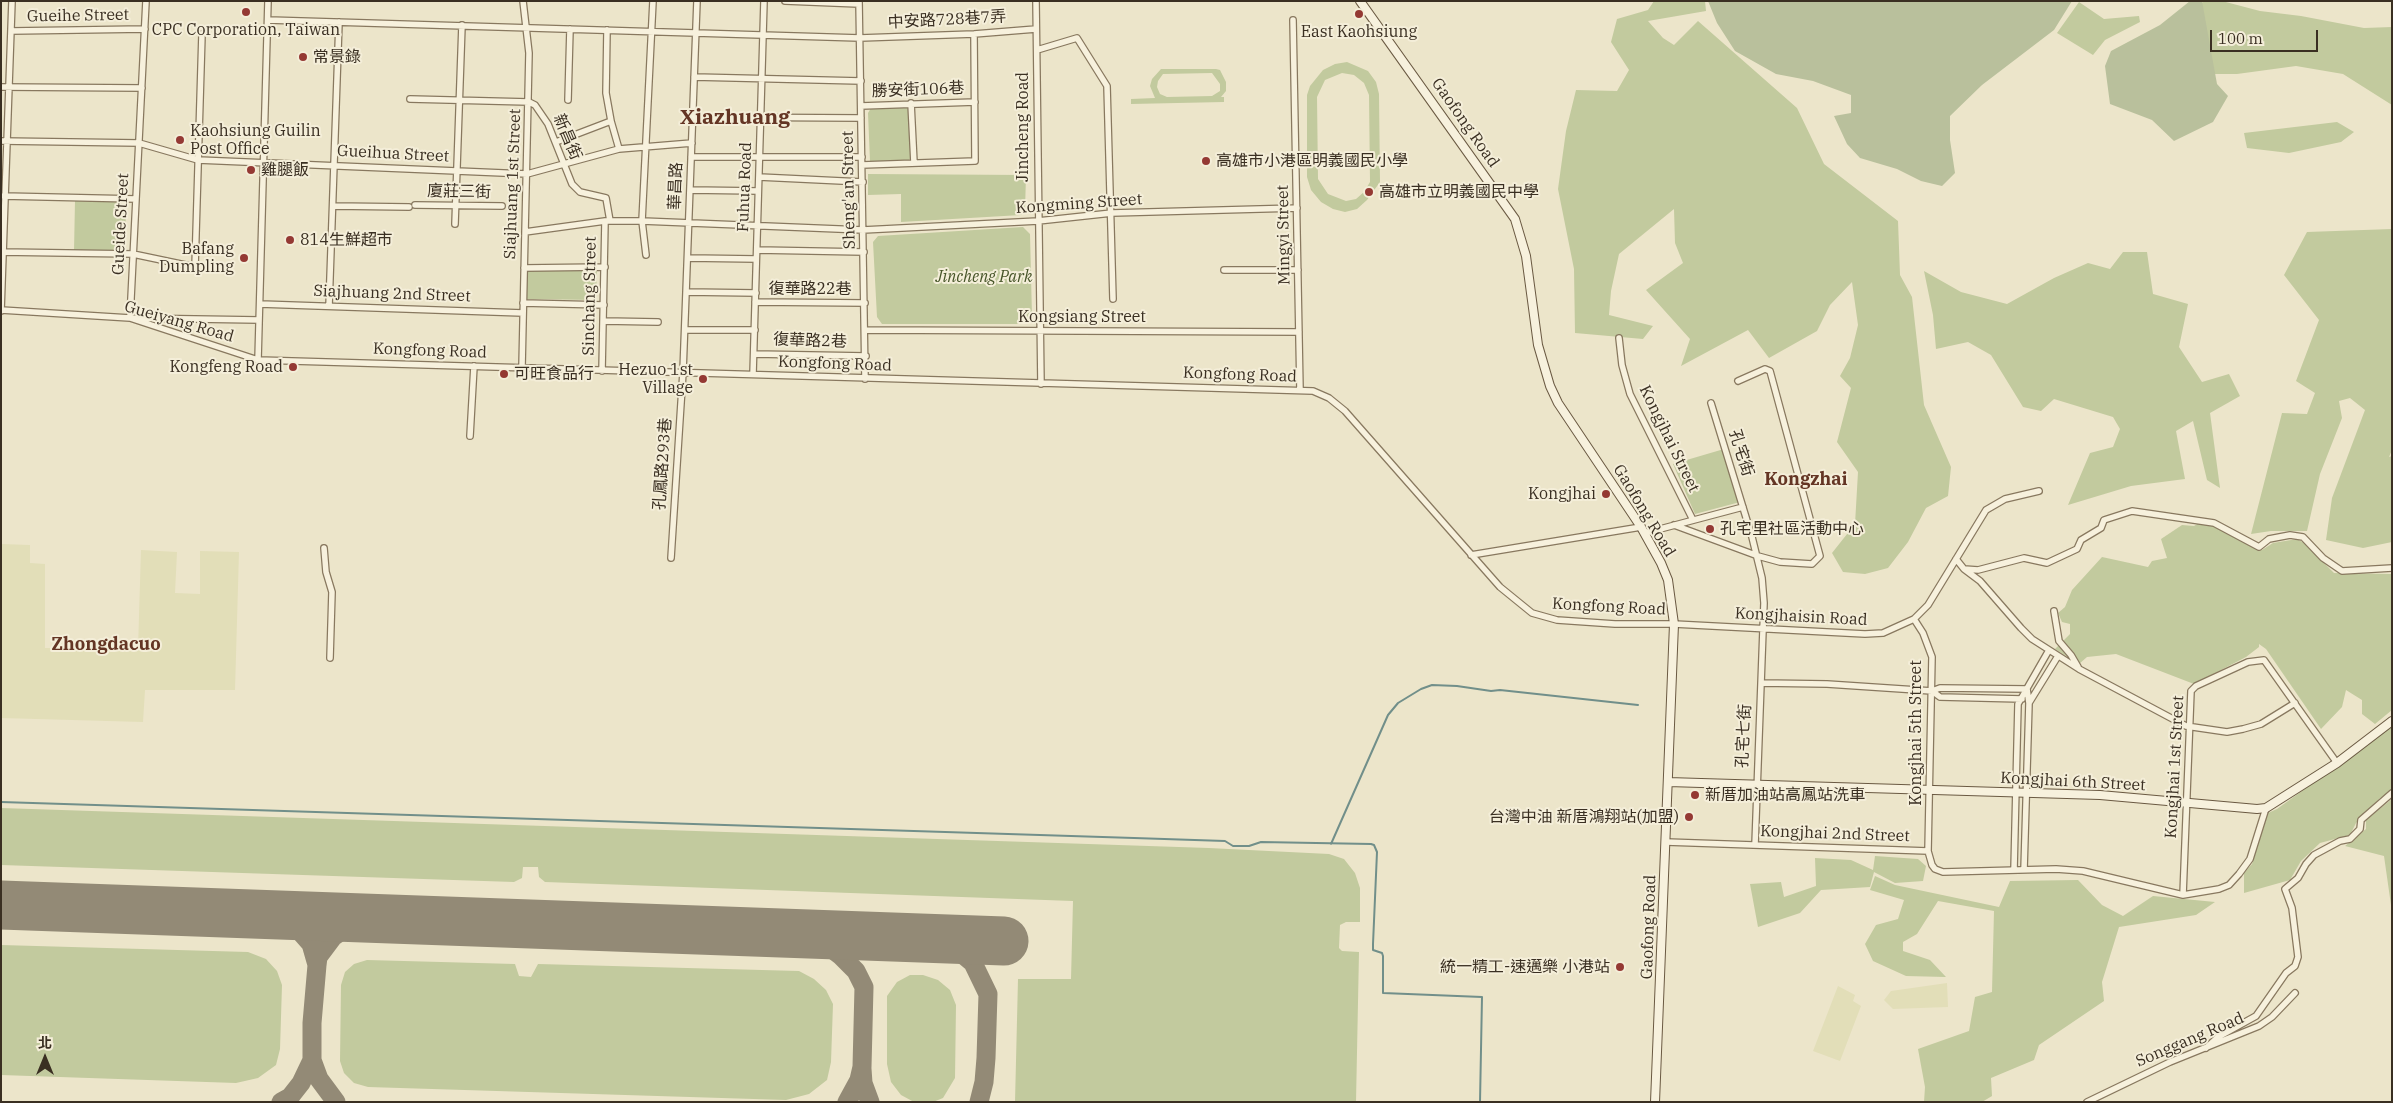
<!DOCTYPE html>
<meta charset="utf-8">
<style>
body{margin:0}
#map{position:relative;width:2393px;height:1103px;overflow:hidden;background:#ece5ca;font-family:"IBM Plex Serif","Noto Sans TC",serif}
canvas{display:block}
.frame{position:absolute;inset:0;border:2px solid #3a2f22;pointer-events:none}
.north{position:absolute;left:20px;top:1033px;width:50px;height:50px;-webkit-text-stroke:4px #f4eed9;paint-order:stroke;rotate:0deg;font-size:14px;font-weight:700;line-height:20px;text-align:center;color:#3a2f22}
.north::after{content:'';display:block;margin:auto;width:18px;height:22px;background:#3a2f22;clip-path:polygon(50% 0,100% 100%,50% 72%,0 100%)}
.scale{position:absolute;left:2210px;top:30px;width:108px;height:22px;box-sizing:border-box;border:2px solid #3a2f22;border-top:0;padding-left:6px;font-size:15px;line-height:18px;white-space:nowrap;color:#3a2f22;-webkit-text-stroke:4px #f4eed9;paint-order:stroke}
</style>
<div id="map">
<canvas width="2393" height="1103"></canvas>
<div class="frame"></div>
<div class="north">北</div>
<div class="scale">100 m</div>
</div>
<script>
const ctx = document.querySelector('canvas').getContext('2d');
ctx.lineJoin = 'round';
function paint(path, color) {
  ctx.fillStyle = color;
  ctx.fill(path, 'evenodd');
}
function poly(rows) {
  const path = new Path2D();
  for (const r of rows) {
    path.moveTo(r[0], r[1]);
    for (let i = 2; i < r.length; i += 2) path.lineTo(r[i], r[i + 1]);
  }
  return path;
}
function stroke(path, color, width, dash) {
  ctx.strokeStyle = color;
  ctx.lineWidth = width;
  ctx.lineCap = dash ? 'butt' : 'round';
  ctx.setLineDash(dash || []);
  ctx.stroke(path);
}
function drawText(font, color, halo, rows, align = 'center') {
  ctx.font = font + ' "IBM Plex Serif","Noto Sans TC",serif';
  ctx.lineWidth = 4;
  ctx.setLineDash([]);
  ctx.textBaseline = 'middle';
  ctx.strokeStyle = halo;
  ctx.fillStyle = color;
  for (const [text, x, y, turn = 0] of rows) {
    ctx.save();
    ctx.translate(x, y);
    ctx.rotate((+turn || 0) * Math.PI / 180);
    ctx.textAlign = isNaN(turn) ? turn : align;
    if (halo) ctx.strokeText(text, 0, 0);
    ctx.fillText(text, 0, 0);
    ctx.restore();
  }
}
paint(poly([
 [1,544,30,545,30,563,45,564,45,648,138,649,141,550,177,552,175,593,200,594,200,551,239,552,235,690,145,690,143,722,1,718],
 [1947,983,1948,1007,1893,1009,1884,1000,1891,991],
 [1838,986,1855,995,1853,1001,1861,1006,1840,1061,1813,1051]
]), '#e2deb8');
paint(poly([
 [1654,1,1705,1,1706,11,1648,21,1663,38,1674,45,1698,21,1797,108,1824,164,1898,221,1900,275,1912,297,1924,405,1951,467,1948,496,1926,508,1908,542,1888,568,1865,574,1843,572,1832,553,1855,524,1858,472,1837,442,1851,388,1840,376,1850,358,1858,325,1852,282,1830,305,1817,331,1769,358,1748,330,1681,366,1690,339,1646,290,1683,263,1675,243,1674,209,1619,254,1611,291,1609,315,1653,326,1643,339,1575,333,1574,269,1558,189,1566,131,1576,90,1617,91,1629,70,1611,42,1617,19,1648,10],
 [2206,1,2222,1,2260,11,2301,16,2364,28,2392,27,2392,105,2343,74,2296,66,2237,74,2205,74,2190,7],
 [2079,2,2104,19,2139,16,2140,22,2105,40,2093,55,2057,33],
 [1347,62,1368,71,1376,82,1379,94,1380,182,1367,200,1357,209,1345,212,1333,209,1321,202,1311,190,1307,177,1307,95,1310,86,1323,70,1335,64],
 [1342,73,1354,75,1364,83,1369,95,1370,182,1364,192,1356,199,1346,201,1328,194,1318,179,1317,97,1325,80],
 [1161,69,1216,69,1220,70,1226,82,1226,91,1221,97,1224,97,1224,102,1131,104,1131,99,1155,98,1150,86,1152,79],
 [1212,73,1220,84,1220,91,1212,96,1167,97,1160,94,1157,87,1158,81,1163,74],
 [906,107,909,111,911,158,908,161,870,161,868,113,871,108],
 [2337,122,2354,132,2341,142,2289,153,2247,148,2244,133],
 [868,174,1026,175,1025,211,1021,215,901,222,901,194,868,195],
 [75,201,119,202,124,205,126,209,125,248,117,252,74,251],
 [1023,227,1030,234,1032,317,1027,324,882,324,877,317,873,242,878,236],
 [2392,229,2392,450,2389,457,2392,456,2392,542,2363,548,2326,540,2332,498,2365,410,2350,398,2339,401,2342,418,2320,474,2307,531,2271,531,2251,534,2282,413,2307,414,2315,393,2296,381,2319,320,2284,275,2307,232],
 [2123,252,2147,252,2153,294,2188,304,2179,347,2202,382,2229,374,2240,396,2210,413,2220,488,2207,480,2193,421,2176,431,2185,479,2131,486,2068,505,2090,453,2113,447,2120,429,2113,417,2054,399,2041,411,2023,407,1991,355,1968,342,1936,349,1933,315,1924,271,1961,292,2007,304,2054,278,2088,263,2110,269],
 [526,268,597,268,596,300,525,299],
 [1724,449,1740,502,1695,514,1673,464],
 [2199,523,2219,525,2262,550,2273,543,2297,539,2304,543,2334,573,2392,574,2392,710,2375,724,2362,714,2362,700,2346,690,2342,707,2321,729,2266,649,2259,644,2259,647,2246,657,2194,684,2116,654,2087,657,2079,664,2055,649,2070,634,2070,624,2062,622,2058,613,2065,607,2072,590,2102,557,2148,567,2152,561,2167,558,2161,539,2182,525,2194,526],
 [2392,726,2392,791,2380,798,2356,823,2350,835,2320,843,2301,861,2290,880,2244,893,2244,873,2252,864,2268,813,2277,809],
 [2392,799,2392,912,2384,856,2345,846,2366,829,2366,820],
 [1,808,1209,848,1329,854,1344,859,1355,873,1360,888,1360,922,1346,922,1340,925,1339,948,1342,951,1359,952,1356,1102,1015,1102,1018,979,1071,979,1073,901,545,882,539,877,538,867,523,867,522,878,514,882,1,865],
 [1875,856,1918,859,1926,866,1923,881,1895,883,1874,872,1870,887,1821,890,1800,913,1758,927,1750,884,1781,882,1784,897,1816,886,1815,858,1851,860,1873,870],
 [1875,876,1895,885,1999,907,2010,881,2078,880,2102,905,2123,916,2153,896,2215,902,2196,915,2119,927,2102,982,2104,1001,2039,1045,2034,1060,1991,1078,1992,1096,1982,1102,1924,1102,1925,1087,1918,1049,1969,1031,1975,997,1992,992,1994,911,1938,901,1917,934,1903,942,1903,951,1930,960,1946,977,1906,976,1873,961,1865,944,1876,925,1898,919,1904,900,1870,890],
 [1,945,248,952,266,959,277,971,282,985,280,1049,276,1065,258,1078,236,1083,1,1075],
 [367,960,515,964,519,976,531,977,538,964,799,971,814,979,826,990,833,1004,831,1062,827,1080,809,1094,786,1100,368,1087,354,1083,344,1073,340,1061,341,985,345,972,354,964],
 [910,975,923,975,938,980,950,990,956,1005,955,1078,943,1098,933,1102,914,1102,901,1095,891,1082,887,1064,887,996,897,982]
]), '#c2ca9e');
paint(poly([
 [1708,1,2072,1,2054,30,1982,85,1950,116,1950,140,1955,173,1942,186,1921,181,1897,169,1860,158,1847,144,1834,116,1851,113,1851,95,1813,81,1776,74,1735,51,1717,23],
 [2190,1,2202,1,2217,84,2228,96,2213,122,2174,141,2152,120,2110,104,2105,66,2111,51,2160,25]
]), '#b9c09c');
stroke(poly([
 [1,802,1134,838,1225,841,1233,846,1249,846,1261,842,1371,844,1374,845,1377,852,1373,944,1373,950,1382,953,1383,956,1383,993,1482,997,1480,1102],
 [1331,844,1388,715,1398,703,1421,689,1432,685,1457,686,1491,691,1500,690,1638,705]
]), '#718f8a', 2);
stroke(poly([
 [279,914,296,927,311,944,317,965,312,1023,312,1060,301,1083,290,1097,281,1102],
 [802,933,824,943,841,956,856,971,864,987,862,1067,859,1080,847,1102],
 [933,938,955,948,973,963,988,994,986,1058,984,1082,979,1102],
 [317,965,318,957,333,937,346,928,372,917],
 [312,1060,319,1079,336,1102],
 [862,1069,863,1083,870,1102]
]), '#938a76', 19);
stroke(poly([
 [1,905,1004,941]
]), '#938a76', 49);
const street = poly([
 [146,1,130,318,259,320],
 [785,1,859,4],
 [859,1,865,379],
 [1036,1,1041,384],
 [268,20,860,38,974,34,1036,29],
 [1293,20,1300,390],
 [607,30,606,93,611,121,619,149],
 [11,31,145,29],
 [1037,50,1077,38,1107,86,1113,299],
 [694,77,861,81],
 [1,87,142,88],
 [410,99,529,102,535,105,548,124,572,184,580,192,606,198,610,221],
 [568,100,570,29],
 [911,103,914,163],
 [861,106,975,102],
 [692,117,861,118],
 [1,141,139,143,198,160,527,174,619,149,692,143],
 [556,142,611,121],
 [691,157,862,157],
 [862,165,975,161,974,34],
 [759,177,863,182],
 [690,190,758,191],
 [3,196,136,199],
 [415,205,502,206],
 [333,206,409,207],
 [455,224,462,25],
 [525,232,605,221,642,221,863,230,1038,221,1112,213,1297,208],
 [757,250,864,252],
 [1,252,133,254,195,267,202,34],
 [646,255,642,221,653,1],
 [688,258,756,259],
 [524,268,605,267],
 [1224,270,1298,270],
 [686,292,756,293],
 [755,302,865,303],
 [523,303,604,305],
 [260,304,523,313],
 [329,306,339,22],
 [1,310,130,318,258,360,1313,391,1329,398,1345,411,1500,587,1532,613,1557,620,1615,624,1674,624,1865,634,1883,633,1914,619,1928,605,1986,510,2005,499,2039,491],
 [1,311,12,1],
 [604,321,658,322],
 [685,330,755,330],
 [865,330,1299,332],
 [1619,338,1622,365,1630,394,1693,520],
 [754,354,866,356],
 [258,360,268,1],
 [522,367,529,53,523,1],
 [602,371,605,221],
 [753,374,764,1],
 [1711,403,1752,537,1762,578,1764,603,1755,845],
 [470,436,474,366],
 [1674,525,1758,556,1780,562,1812,564,1820,556,1770,371,1765,369,1738,381],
 [1645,533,1743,507],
 [324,548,326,572,332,592,330,658],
 [1471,555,1641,527],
 [671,558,683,372,697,1],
 [1956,559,1964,569,1978,570,2024,558,2047,563,2077,549,2081,540,2101,528,2104,520,2132,511,2214,523,2259,547,2269,539,2290,535,2303,537,2323,558,2342,571,2392,568],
 [1964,569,1980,581,2021,628,2032,639,2079,669,2186,726,2227,732,2243,729,2261,724,2295,703],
 [2054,611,2059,641,2071,655,2078,667],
 [1914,619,1923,633,1932,657,1928,851],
 [1761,683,1827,684,1932,691,1940,688,2027,689,2029,703],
 [1932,691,1940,697,2022,699],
 [1666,842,1928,851,1932,865,1935,869,1943,872,2056,869,2083,871,2183,895,2219,889,2229,885,2239,874,2250,859,2266,808],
 [2014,870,2018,704,2049,650],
 [2024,870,2029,703,2058,656],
 [2183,895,2191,691,2196,686,2248,662,2264,660,2337,763],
 [2206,1048,2218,1037,2256,1016,2286,973,2295,966,2298,957,2292,908,2285,889,2298,878,2306,864,2314,855,2340,841,2350,839,2360,829,2361,820,2392,793],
 [2087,1102,2170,1062,2259,1026,2272,1017,2295,993]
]);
const secondary = poly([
 [1360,1,1515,219,1526,256,1538,345,1550,386,1558,403,1641,527,1661,563,1668,580,1674,624,1655,1102],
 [1668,782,2100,795,2257,809,2266,808,2337,763,2392,721]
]);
stroke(street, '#88785f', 8);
stroke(secondary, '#6a5942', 10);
stroke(street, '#f7f1dd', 5.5);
stroke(secondary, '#f7f1dd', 8);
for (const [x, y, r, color] of [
 [246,12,5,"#943933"],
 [1359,14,5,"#943933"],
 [303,57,5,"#943933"],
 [180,140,5,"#943933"],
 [1206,161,5,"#943933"],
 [251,170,5,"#943933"],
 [1369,192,5,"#943933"],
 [290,240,5,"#943933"],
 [244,258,5,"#943933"],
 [293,367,5,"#943933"],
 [504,374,5,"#943933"],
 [703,379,5,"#943933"],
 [1606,494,5,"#943933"],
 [1710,529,5,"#943933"],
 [1695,795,5,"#943933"],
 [1689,817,5,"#943933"],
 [1620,967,5,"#943933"]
]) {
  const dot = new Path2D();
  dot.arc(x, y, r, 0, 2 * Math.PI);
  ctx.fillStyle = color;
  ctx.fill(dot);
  stroke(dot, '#f4eed9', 2);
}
drawText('16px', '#3a2f22', '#f4eed9', [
 ["Gueihe Street",78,16,-1],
 ["中安路728巷7弄",947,20,-3],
 ["勝安街106巷",918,90,-2],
 ["Gaofong Road",1465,123,55],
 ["Jincheng Road",1023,127,-90],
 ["新昌街",567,137,67],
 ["Gueihua Street",393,154,3],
 ["Siajhuang 1st Street",513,184,-88],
 ["華昌路",676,186,-88],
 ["Fuhua Road",745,187,-88],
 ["Sheng'an Street",849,190,-91],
 ["廈莊三街",459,192,1],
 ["Kongming Street",1079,204,-4],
 ["Gueide Street",121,224,-87],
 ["Mingyi Street",1284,235,-91],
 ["復華路22巷",810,289],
 ["Siajhuang 2nd Street",392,294,2],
 ["Sinchang Street",590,296,-89],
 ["Kongsiang Street",1082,317],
 ["Gueiyang Road",179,322,16],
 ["復華路2巷",810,341,2],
 ["Kongfong Road",430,351,2],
 ["Kongfong Road",835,364,2],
 ["Kongfong Road",1240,375,2],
 ["Kongjhai Street",1669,439,64],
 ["孔宅街",1741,453,73],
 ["孔鳳路293巷",663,464,-86],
 ["Gaofong Road",1644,511,59],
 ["Kongfong Road",1609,607,3],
 ["Kongjhaisin Road",1801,617,3],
 ["Kongjhai 5th Street",1916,733,-90],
 ["孔宅七街",1744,736,-87],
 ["Kongjhai 1st Street",2175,767,-87],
 ["Kongjhai 6th Street",2073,782,3],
 ["Kongjhai 2nd Street",1835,834,2],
 ["Gaofong Road",1649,927,-88],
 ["Songgang Road",2190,1040,-23]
]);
drawText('16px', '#3a2f22', '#f4eed9', [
 ["CPC Corporation, Taiwan",246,30,"center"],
 ["East Kaohsiung",1359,32,"center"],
 ["常景錄",313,57],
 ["Kaohsiung Guilin",190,131],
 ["Post Office",190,149],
 ["高雄市小港區明義國民小學",1216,161],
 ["雞腿飯",261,170],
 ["高雄市立明義國民中學",1379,192],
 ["814生鮮超市",300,240],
 ["Bafang",234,249,"right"],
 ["Dumpling",234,267,"right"],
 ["Kongfeng Road",283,367,"right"],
 ["Hezuo 1st",693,370,"right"],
 ["Village",693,388,"right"],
 ["可旺食品行",514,374],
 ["Kongjhai",1596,494,"right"],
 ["孔宅里社區活動中心",1720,529],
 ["新厝加油站高鳳站洗車",1705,795],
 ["台灣中油 新厝鴻翔站(加盟)",1679,817,"right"],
 ["統一精工-速邁樂 小港站",1610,967,"right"]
], 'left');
drawText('italic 16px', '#475529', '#f4eed9', [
 ["Jincheng Park",984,277]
]);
drawText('bold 18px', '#643524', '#f4eed9', [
 ["Kongzhai",1806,480],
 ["Zhongdacuo",106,645]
]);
drawText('bold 21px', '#643524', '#f4eed9', [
 ["Xiazhuang",735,118]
]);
</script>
